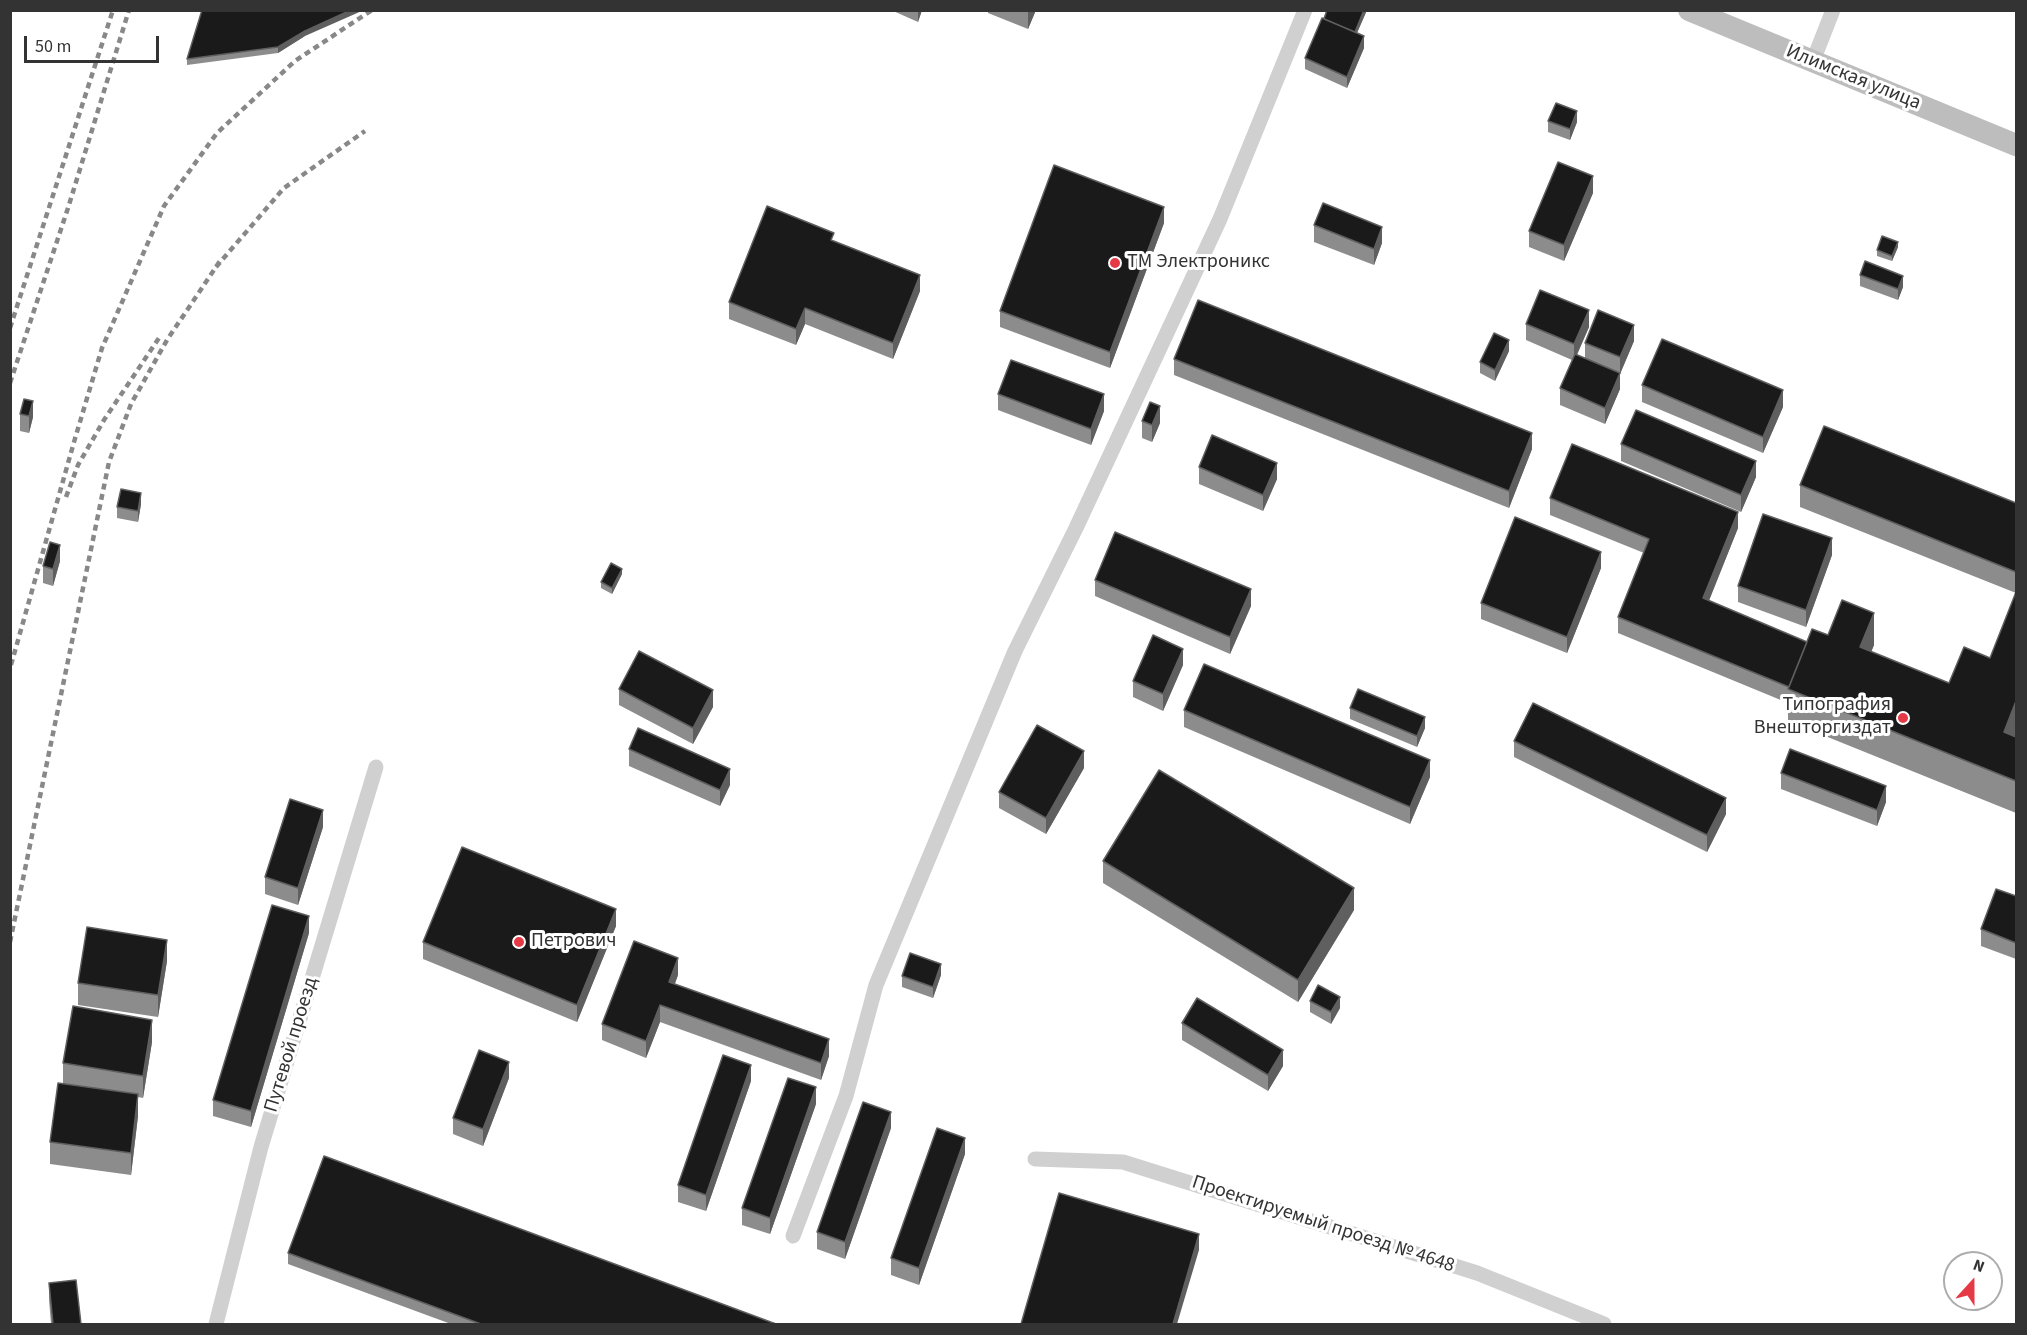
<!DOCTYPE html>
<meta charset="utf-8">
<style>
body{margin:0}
#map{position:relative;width:2027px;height:1335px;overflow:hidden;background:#fff;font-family:"Source Sans 3",sans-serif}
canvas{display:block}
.frame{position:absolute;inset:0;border:12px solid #333;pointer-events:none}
.north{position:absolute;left:1943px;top:1251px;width:60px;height:60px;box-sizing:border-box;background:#fff;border:2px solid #adadad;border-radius:50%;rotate:21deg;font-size:16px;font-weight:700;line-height:24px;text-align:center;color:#333}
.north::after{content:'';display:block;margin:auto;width:21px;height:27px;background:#e63946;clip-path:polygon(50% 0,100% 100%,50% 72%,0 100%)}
.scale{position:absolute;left:24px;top:36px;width:135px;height:27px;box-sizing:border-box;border:3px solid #333;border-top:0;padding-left:8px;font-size:18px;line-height:21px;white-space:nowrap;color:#333;-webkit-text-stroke:4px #fff;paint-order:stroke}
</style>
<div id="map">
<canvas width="2027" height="1335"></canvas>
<div class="frame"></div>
<div class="north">N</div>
<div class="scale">50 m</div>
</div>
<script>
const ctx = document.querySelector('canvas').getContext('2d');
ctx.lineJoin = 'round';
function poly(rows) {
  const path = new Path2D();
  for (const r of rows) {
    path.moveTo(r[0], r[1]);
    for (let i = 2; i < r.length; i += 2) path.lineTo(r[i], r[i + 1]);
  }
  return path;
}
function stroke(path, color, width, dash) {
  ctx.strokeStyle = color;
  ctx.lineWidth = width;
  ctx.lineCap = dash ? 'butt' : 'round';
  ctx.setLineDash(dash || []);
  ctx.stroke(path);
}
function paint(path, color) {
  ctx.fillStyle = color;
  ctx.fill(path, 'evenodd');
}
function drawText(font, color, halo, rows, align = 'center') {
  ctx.font = font + ' "Source Sans 3",sans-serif';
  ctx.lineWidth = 6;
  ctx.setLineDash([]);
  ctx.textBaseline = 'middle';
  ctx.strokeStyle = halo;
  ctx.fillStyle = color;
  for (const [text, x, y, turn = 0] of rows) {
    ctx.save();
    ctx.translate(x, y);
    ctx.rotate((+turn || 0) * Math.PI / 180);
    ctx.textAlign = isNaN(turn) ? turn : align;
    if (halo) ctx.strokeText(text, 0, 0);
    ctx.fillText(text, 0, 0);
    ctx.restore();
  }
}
stroke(poly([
 [1813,61,1833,10],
 [1035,1159,1123,1162,1477,1273,1604,1324],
 [793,1236,846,1096,876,985,1015,651,1076,528,1220,219,1305,10],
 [216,1324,261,1147,376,767]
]), '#d0d0d0', 15);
stroke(poly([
 [1689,10,2016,145]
]), '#bdbdbd', 22);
stroke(poly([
 [216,267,284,188,365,131],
 [10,328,113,10],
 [10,383,68,208,129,10],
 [66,497,78,465,104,420,161,335],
 [11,665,74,442,102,348,164,206,217,133,295,61,372,10],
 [10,942,109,462,131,404,167,340,220,261]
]), '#888', 4.5, [6, 4.5]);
paint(poly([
 [891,10,922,10,918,22],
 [988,10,1036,10,1028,29,988,13],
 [1327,10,1367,10,1357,33,1364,48,1347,88,1305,69,1305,58],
 [305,36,278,53,187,65,187,59],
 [1548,121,1577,122,1570,140,1548,132],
 [1593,193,1564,261,1529,247,1529,231],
 [1164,223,1110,368,1000,327,1000,311],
 [1314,225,1382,243,1374,265,1314,242],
 [834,241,920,291,893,359,805,324,796,345,729,319,729,302],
 [1898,247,1892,261,1877,256,1877,250],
 [1860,275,1903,287,1898,300,1860,286],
 [1526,324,1589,327,1577,355,1585,358,1585,343,1634,341,1620,374,1620,389,1605,424,1560,405,1560,388,1572,360,1526,340],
 [1509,351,1495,381,1480,373,1480,362],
 [1174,359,1532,449,1509,508,1174,375],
 [1642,385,1783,407,1763,453,1642,402],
 [998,394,1104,411,1091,445,998,410],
 [20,414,33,417,29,433,20,431],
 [1142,421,1160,423,1152,442,1142,438],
 [1621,444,1756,477,1741,512,1621,461],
 [1199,467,1277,479,1263,511,1199,484],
 [1800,485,2016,503,2016,733,2015,737,2016,737,2016,813,1788,721,1788,703,1618,633,1618,617,1644,553,1550,515,1550,498,1738,528,1709,601,1807,642,1828,635,1874,645,1871,652,1949,683,1990,658,2016,593,1800,507],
 [141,504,138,522,117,518,117,507],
 [1832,555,1806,627,1738,602,1738,586],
 [60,561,53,586,43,583,43,566],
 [1601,568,1567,653,1481,619,1481,603],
 [622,574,612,594,601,588,601,582],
 [1095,580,1251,606,1230,654,1095,596],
 [1183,665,1163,711,1133,697,1133,681],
 [619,689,713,707,693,744,619,705],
 [1350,708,1425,728,1417,747,1350,719],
 [1184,710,1430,777,1410,824,1184,727],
 [1514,741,1726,814,1707,852,1514,757],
 [629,749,730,785,720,806,629,766],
 [1084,768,1046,834,999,808,999,792],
 [1781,773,1886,802,1877,826,1781,789],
 [323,827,298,905,265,894,265,877],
 [1103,861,1354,910,1298,1002,1103,883],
 [2016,896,2016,959,1981,946,1981,929],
 [616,926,577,1022,423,959,423,942],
 [309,933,251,1127,213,1116,213,1100],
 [167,961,158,1017,78,1005,78,983],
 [678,975,675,984,829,1056,821,1080,660,1022,646,1058,602,1040,602,1024],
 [941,975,933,998,902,987,902,976],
 [1310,1001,1340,1008,1331,1024,1310,1012],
 [1182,1023,1283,1066,1268,1091,1182,1040],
 [152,1042,143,1098,138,1097,138,1116,131,1175,50,1164,50,1142,63,1084,63,1063],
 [509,1078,483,1146,453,1134,453,1118],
 [751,1081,706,1211,678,1202,678,1185],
 [816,1104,770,1234,742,1225,742,1208],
 [891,1128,845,1259,817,1249,817,1232],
 [965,1154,919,1285,891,1275,891,1258],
 [288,1253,776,1324,451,1324,288,1264],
 [49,1283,81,1324,51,1324,49,1300]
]), '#8c8c8c');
paint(poly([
 [351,10,364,10,305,36,278,53,278,47,305,31],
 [918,10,922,10,918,22],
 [1028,10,1036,10,1028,29],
 [1364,10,1367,10,1353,42,1353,37],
 [1364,36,1364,48,1347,88,1347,77],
 [1577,111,1577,122,1570,140,1570,129],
 [1593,176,1593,193,1564,261,1564,245],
 [1164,207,1164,223,1110,368,1110,352],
 [1382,227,1382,243,1374,265,1374,249],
 [1898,242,1898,247,1892,261,1892,256],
 [920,275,920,291,893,359,893,343],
 [1903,276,1903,287,1898,300,1898,289],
 [805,308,805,324,796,345,796,329],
 [1589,310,1589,327,1574,361,1574,344],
 [1634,325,1634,341,1620,374,1620,357],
 [1509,340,1509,351,1495,381,1495,370],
 [1620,373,1620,389,1605,424,1605,408],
 [1783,390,1783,407,1763,453,1763,437],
 [1104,394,1104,411,1091,445,1091,429],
 [33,401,33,417,29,433,29,416],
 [1160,406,1160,423,1152,442,1152,425],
 [1532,433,1532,449,1509,508,1509,491],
 [1756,461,1756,477,1741,512,1741,495],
 [1277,463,1277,479,1263,511,1263,495],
 [141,493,141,504,138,522,138,511],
 [1738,512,1738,528,1703,615,1703,598],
 [1832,538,1832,555,1806,627,1806,610],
 [60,545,60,561,53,586,53,569],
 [1601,552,1601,568,1567,653,1567,637],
 [622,569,622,574,612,594,612,588],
 [1251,589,1251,606,1230,654,1230,637],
 [1874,613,1874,645,1860,679,1860,647],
 [1183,649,1183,665,1163,711,1163,694],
 [713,690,713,707,693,744,693,728],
 [2016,701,2016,733,2004,764,2004,732],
 [1425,717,1425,728,1417,747,1417,736],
 [1084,751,1084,768,1046,834,1046,818],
 [1430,760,1430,777,1410,824,1410,807],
 [730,769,730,785,720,806,720,790],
 [1886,786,1886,802,1877,826,1877,810],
 [1726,798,1726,814,1707,852,1707,835],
 [323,810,323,827,298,905,298,888],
 [1354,888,1354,910,1298,1002,1298,980],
 [616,909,616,926,577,1022,577,1005],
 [309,916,309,933,251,1127,251,1111],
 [167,940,167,961,158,1017,158,995],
 [678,958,678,975,669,998,669,982],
 [941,964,941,975,933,998,933,987],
 [1340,997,1340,1008,1331,1024,1331,1012],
 [660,1005,660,1022,646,1058,646,1041],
 [152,1020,152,1042,143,1098,143,1076],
 [829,1039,829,1056,821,1080,821,1063],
 [1283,1050,1283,1066,1268,1091,1268,1075],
 [509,1062,509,1078,483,1146,483,1129],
 [751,1065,751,1081,706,1211,706,1195],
 [816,1087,816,1104,770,1234,770,1218],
 [138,1094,138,1116,131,1175,131,1153],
 [891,1112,891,1128,845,1259,845,1242],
 [965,1138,965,1154,919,1285,919,1268],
 [1199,1234,1199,1250,1177,1324,1173,1324]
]), '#5f5f5f');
const building = poly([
 [202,10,351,10,305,31,278,47,187,59,202,10],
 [1327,10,1364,10,1355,32,1324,19,1327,10],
 [1322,18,1364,36,1347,77,1305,58,1322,18],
 [1556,103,1577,111,1570,129,1548,121,1556,103],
 [1558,162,1593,176,1564,245,1529,231,1558,162],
 [1054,165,1164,207,1110,352,1000,311,1054,165],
 [1323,203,1382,227,1374,249,1314,225,1323,203],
 [767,206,834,233,831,240,920,275,893,343,805,308,796,329,729,302,767,206],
 [1882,236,1898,242,1892,256,1877,250,1882,236],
 [1865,261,1903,276,1898,289,1860,275,1865,261],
 [1540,290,1589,310,1574,344,1526,324,1540,290],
 [1198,300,1532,433,1509,491,1174,359,1198,300],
 [1598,310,1634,325,1620,357,1585,343,1598,310],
 [1494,333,1509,340,1495,370,1480,362,1494,333],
 [1662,339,1783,390,1763,437,1642,385,1662,339],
 [1575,354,1620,373,1605,408,1560,388,1575,354],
 [1011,360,1104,394,1091,429,998,394,1011,360],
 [24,399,33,401,29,416,20,414,24,399],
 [1150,402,1160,406,1152,425,1142,421,1150,402],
 [1636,410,1756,461,1741,495,1621,444,1636,410],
 [1824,426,2016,503,2016,572,1800,485,1824,426],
 [1212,435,1277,463,1263,495,1199,467,1212,435],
 [1572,444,1738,512,1703,598,1807,642,1789,687,1618,617,1649,539,1550,498,1572,444],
 [121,489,141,493,138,511,117,507,121,489],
 [1763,514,1832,538,1806,610,1738,586,1763,514],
 [1515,517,1601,552,1567,637,1481,603,1515,517],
 [1115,532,1251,589,1230,637,1095,580,1115,532],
 [50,542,60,545,53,569,43,566,50,542],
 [611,563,622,569,612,588,601,582,611,563],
 [2016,592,2016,701,2004,732,2016,737,2016,781,1788,689,1812,629,1828,635,1842,600,1874,613,1860,647,1949,683,1964,647,1990,658,2016,592],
 [1153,635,1183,649,1163,694,1133,681,1153,635],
 [639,651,713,690,693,728,619,689,639,651],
 [1204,664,1430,760,1410,807,1184,710,1204,664],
 [1358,689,1425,717,1417,736,1350,708,1358,689],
 [1533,703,1726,798,1707,835,1514,741,1533,703],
 [1037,725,1084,751,1046,818,999,792,1037,725],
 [638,728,730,769,720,790,629,749,638,728],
 [1790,749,1886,786,1877,810,1781,773,1790,749],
 [1159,770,1354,888,1298,980,1103,861,1159,770],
 [290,799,323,810,298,888,265,877,290,799],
 [462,847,616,909,577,1005,423,942,462,847],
 [1996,889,2016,896,2016,943,1981,929,1996,889],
 [272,905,309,916,251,1111,213,1100,272,905],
 [87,927,167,940,158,995,78,983,87,927],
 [634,941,678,958,669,982,829,1039,821,1063,660,1005,646,1041,602,1024,634,941],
 [910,953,941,964,933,987,902,976,910,953],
 [1318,985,1340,997,1331,1012,1310,1001,1318,985],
 [1197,998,1283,1050,1268,1075,1182,1023,1197,998],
 [73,1006,152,1020,143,1076,63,1063,73,1006],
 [479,1050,509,1062,483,1129,453,1118,479,1050],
 [723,1055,751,1065,706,1195,678,1185,723,1055],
 [788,1078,816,1087,770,1218,742,1208,788,1078],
 [58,1083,138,1094,131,1153,50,1142,58,1083],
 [863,1102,891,1112,845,1242,817,1232,863,1102],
 [937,1128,965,1138,919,1268,891,1258,937,1128],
 [324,1156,776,1324,481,1324,288,1253,324,1156],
 [1059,1193,1199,1234,1173,1324,1021,1324,1059,1193],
 [76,1280,81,1324,53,1324,49,1283,76,1280]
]);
paint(building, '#1a1a1a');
stroke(building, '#5f5f5f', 1.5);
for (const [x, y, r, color] of [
 [1115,263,6,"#e63946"],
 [1903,718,6,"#e63946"],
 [519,942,6,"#e63946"]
]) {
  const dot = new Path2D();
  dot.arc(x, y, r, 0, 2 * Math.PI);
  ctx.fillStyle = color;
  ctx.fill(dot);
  stroke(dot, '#fff', 2);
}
drawText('20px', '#333', '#fff', [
 ["Илимская улица",1853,78,22],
 ["Путевой проезд",292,1045,-73],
 ["Проектируемый проезд № 4648",1323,1225,18]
]);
drawText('20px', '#333', '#fff', [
 ["ТМ Электроникс",1127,263],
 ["Типография",1891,706,"right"],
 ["Внешторгиздат",1891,729,"right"],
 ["Петрович",531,942]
], 'left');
</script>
